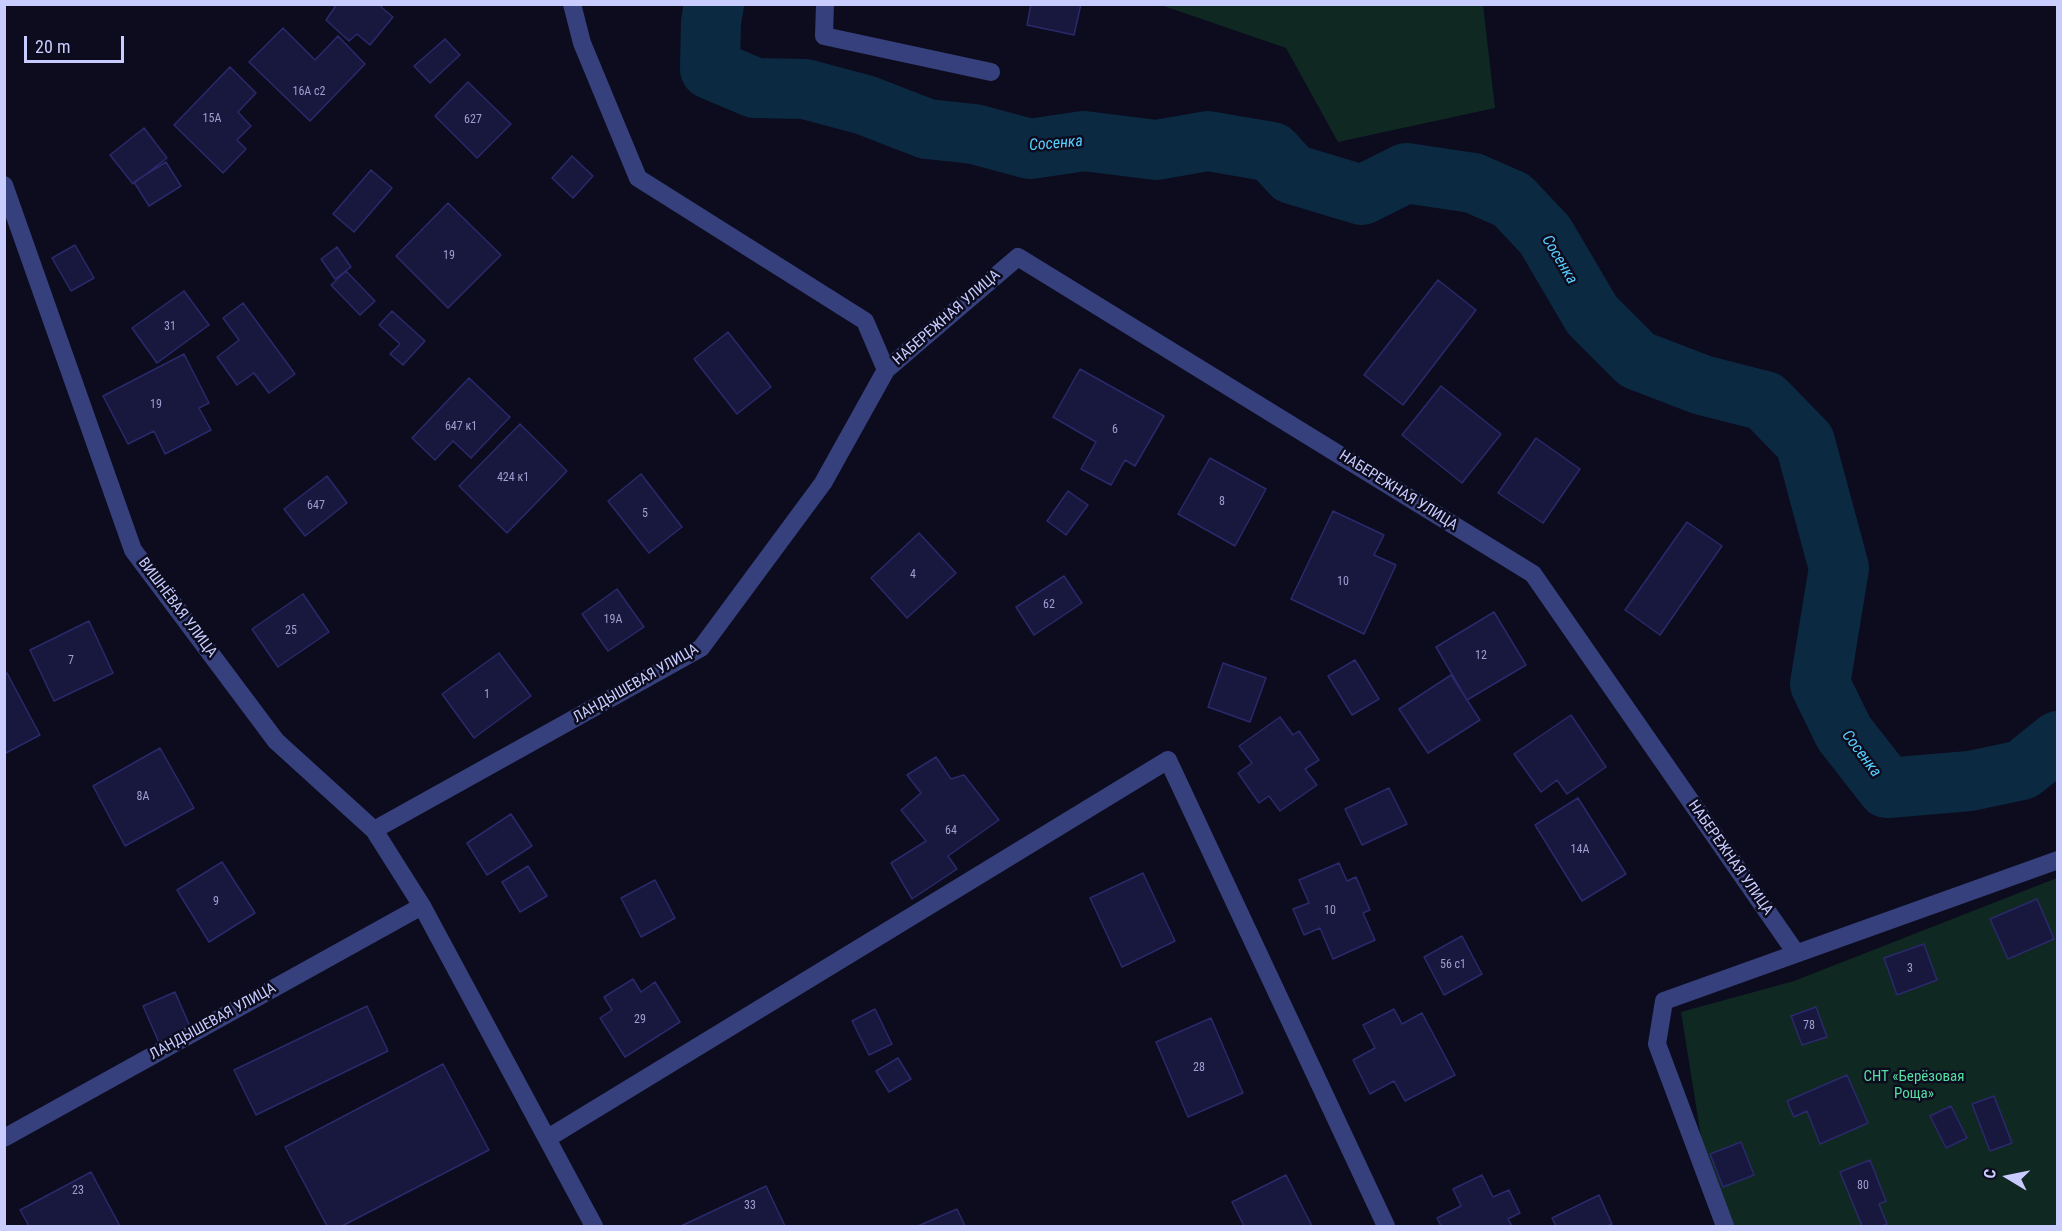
<!DOCTYPE html>
<meta charset="utf-8">
<style>
body{margin:0}
#map{position:relative;width:2062px;height:1231px;overflow:hidden;background:#0c0c1e;font-family:"Roboto Condensed",sans-serif}
canvas{display:block}
.frame{position:absolute;inset:0;border:6px solid #c8ccff;pointer-events:none}
.north{position:absolute;left:1978px;top:1147px;width:60px;height:60px;-webkit-text-stroke:4px #0c0c1e;paint-order:stroke;rotate:280deg;font-size:16px;font-weight:700;line-height:24px;text-align:center;color:#c8ccff}
.north::after{content:'';display:block;margin:auto;width:21px;height:27px;background:#c8ccff;clip-path:polygon(50% 0,100% 100%,50% 72%,0 100%)}
.scale{position:absolute;left:24px;top:36px;width:100px;height:27px;box-sizing:border-box;border:3px solid #c8ccff;border-top:0;padding-left:8px;font-size:18px;line-height:21px;white-space:nowrap;color:#c8ccff;-webkit-text-stroke:4px #0c0c1e;paint-order:stroke}
</style>
<div id="map">
<canvas width="2062" height="1231"></canvas>
<div class="frame"></div>
<div class="north">С</div>
<div class="scale">20 m</div>
</div>
<script>
const ctx = document.querySelector('canvas').getContext('2d');
ctx.lineJoin = 'round';
function paint(path, color) {
  ctx.fillStyle = color;
  ctx.fill(path, 'evenodd');
}
function poly(rows) {
  const path = new Path2D();
  for (const r of rows) {
    path.moveTo(r[0], r[1]);
    for (let i = 2; i < r.length; i += 2) path.lineTo(r[i], r[i + 1]);
  }
  return path;
}
function stroke(path, color, width, dash) {
  ctx.strokeStyle = color;
  ctx.lineWidth = width;
  ctx.lineCap = dash ? 'butt' : 'round';
  ctx.setLineDash(dash || []);
  ctx.stroke(path);
}
function drawText(font, color, halo, rows, align = 'center') {
  ctx.font = font + ' "Roboto Condensed",sans-serif';
  ctx.lineWidth = 5;
  ctx.setLineDash([]);
  ctx.textBaseline = 'middle';
  ctx.strokeStyle = halo;
  ctx.fillStyle = color;
  for (const [text, x, y, turn = 0] of rows) {
    ctx.save();
    ctx.translate(x, y);
    ctx.rotate((+turn || 0) * Math.PI / 180);
    ctx.textAlign = isNaN(turn) ? turn : align;
    if (halo) ctx.strokeText(text, 0, 0);
    ctx.fillText(text, 0, 0);
    ctx.restore();
  }
}
paint(poly([
 [1161,5,1483,5,1495,108,1338,142,1286,48],
 [2057,878,2057,1226,1733,1226,1702,1143,1681,1012,1794,981]
]), '#0f2822');
stroke(poly([
 [714,4,711,22,710,69,755,88,805,89,865,105,927,129,974,134,1030,149,1084,141,1156,150,1208,141,1272,152,1292,174,1362,195,1406,173,1473,183,1512,200,1545,235,1592,315,1637,360,1702,385,1765,401,1805,442,1839,568,1820,684,1844,733,1887,788,1970,781,2022,770,2058,741]
]), '#0b2a42', 60);
const building = poly([
 [333,4,383,4,381,7,393,17,370,45,357,34,349,41,326,20,335,7,333,4],
 [1031,4,1081,4,1074,35,1027,25,1031,4],
 [283,28,315,60,338,36,365,64,310,121,249,62,283,28],
 [445,39,460,55,430,83,414,66,445,39],
 [230,67,256,93,238,112,251,126,237,140,246,149,223,173,174,125,230,67],
 [468,82,511,124,477,158,435,116,468,82],
 [144,128,167,158,133,184,110,155,144,128],
 [572,156,593,176,573,198,552,178,572,156],
 [166,162,181,186,149,206,134,182,166,162],
 [371,170,392,188,354,232,333,214,371,170],
 [448,203,501,255,448,308,396,256,448,203],
 [75,245,94,278,71,291,52,258,75,245],
 [337,247,351,267,335,279,321,259,337,247],
 [346,271,375,301,360,315,331,285,346,271],
 [1438,280,1476,310,1403,405,1364,375,1438,280],
 [184,291,209,325,157,363,132,328,184,291],
 [243,303,295,374,269,393,254,373,237,385,217,357,239,340,223,318,243,303],
 [392,311,425,341,403,365,390,354,400,344,379,325,392,311],
 [728,332,771,387,737,414,694,359,728,332],
 [184,354,209,403,199,408,211,430,165,454,154,431,128,444,103,396,184,354],
 [1080,369,1164,416,1135,466,1125,460,1111,485,1081,469,1096,442,1053,417,1080,369],
 [469,378,510,417,471,458,453,441,435,460,412,438,469,378],
 [1441,386,1501,434,1462,483,1402,435,1441,386],
 [520,424,567,471,507,533,459,486,520,424],
 [1536,438,1580,469,1543,523,1498,493,1536,438],
 [1210,458,1266,489,1235,546,1178,514,1210,458],
 [641,474,682,527,649,553,608,501,641,474],
 [327,476,347,503,305,536,284,509,327,476],
 [1068,491,1088,505,1066,535,1047,521,1068,491],
 [1333,511,1384,535,1374,555,1396,565,1364,634,1291,599,1333,511],
 [1687,522,1722,546,1660,635,1625,610,1687,522],
 [919,533,956,573,907,618,871,578,919,533],
 [1064,576,1082,603,1034,635,1016,607,1064,576],
 [617,589,644,627,608,651,582,614,617,589],
 [303,594,329,632,278,667,252,629,303,594],
 [1494,612,1526,665,1467,700,1436,647,1494,612],
 [89,621,113,673,54,701,30,650,89,621],
 [499,653,531,696,474,738,442,694,499,653],
 [1355,660,1379,699,1352,715,1328,676,1355,660],
 [1223,663,1266,678,1250,722,1208,707,1223,663],
 [7,673,40,735,4,754,4,674,7,673],
 [1451,675,1480,720,1428,753,1399,709,1451,675],
 [1571,715,1606,767,1567,794,1557,780,1541,792,1514,754,1571,715],
 [1280,717,1293,735,1299,731,1319,760,1305,769,1317,785,1280,811,1269,796,1259,803,1238,773,1252,763,1239,746,1280,717],
 [160,748,194,808,125,846,93,786,160,748],
 [936,757,951,779,964,775,999,820,948,856,957,869,912,899,891,863,926,841,901,810,921,793,907,775,936,757],
 [1389,788,1407,824,1362,845,1345,809,1389,788],
 [1578,798,1626,874,1582,901,1535,825,1578,798],
 [511,814,532,846,487,875,467,843,511,814],
 [222,862,255,913,209,942,177,890,222,862],
 [1339,863,1347,881,1356,877,1370,910,1363,913,1375,940,1333,959,1320,928,1304,935,1293,909,1309,903,1299,880,1339,863],
 [528,866,547,896,520,912,502,882,528,866],
 [1143,873,1175,941,1122,967,1090,898,1143,873],
 [655,880,675,918,641,937,621,898,655,880],
 [2037,899,2054,939,2008,959,1990,919,2037,899],
 [1462,936,1482,974,1444,995,1424,957,1462,936],
 [1924,944,1937,980,1897,995,1884,958,1924,944],
 [633,979,641,992,655,982,680,1022,625,1057,600,1018,612,1010,604,997,633,979],
 [175,992,192,1031,160,1045,143,1006,175,992],
 [367,1006,388,1051,256,1115,234,1070,367,1006],
 [1816,1007,1827,1037,1802,1045,1791,1016,1816,1007],
 [875,1009,892,1044,869,1055,852,1021,875,1009],
 [1394,1009,1402,1024,1422,1013,1455,1075,1405,1101,1394,1081,1370,1094,1353,1060,1375,1048,1363,1025,1394,1009],
 [1211,1018,1243,1093,1188,1117,1156,1042,1211,1018],
 [898,1058,911,1079,889,1092,876,1071,898,1058],
 [443,1064,489,1150,342,1226,327,1226,285,1147,443,1064],
 [1847,1075,1868,1123,1820,1144,1807,1111,1794,1117,1787,1101,1847,1075],
 [1994,1096,2012,1143,1990,1151,1972,1104,1994,1096],
 [1951,1106,1967,1138,1946,1148,1930,1116,1951,1106],
 [1741,1142,1754,1175,1723,1187,1710,1154,1741,1142],
 [1870,1160,1886,1201,1879,1204,1887,1224,1882,1226,1862,1226,1840,1172,1870,1160],
 [91,1172,120,1226,29,1226,20,1210,91,1172],
 [1286,1175,1312,1226,1244,1226,1232,1202,1286,1175],
 [1482,1175,1493,1197,1509,1190,1520,1213,1508,1219,1512,1226,1441,1226,1437,1218,1461,1206,1453,1189,1482,1175],
 [766,1186,785,1226,681,1226,766,1186],
 [1599,1195,1612,1224,1607,1226,1556,1226,1552,1218,1599,1195],
 [957,1209,965,1226,918,1226,957,1209]
]);
paint(building, '#18183f');
stroke(building, '#2a296b', 1.5);
stroke(poly([
 [572,4,582,43,638,178,865,321,886,370],
 [825,4,824,36,991,72],
 [4,185,133,550,276,741,374,830,422,906,594,1226],
 [374,830,701,648,823,483,886,370,1018,257,1533,574,1796,953],
 [4,1138,422,906],
 [548,1138,1168,760,1386,1226],
 [1725,1226,1657,1044,1664,1001,2058,860]
]), '#36407d', 18);
drawText('12px', '#9c9fcf', null, [
 ["16А с2",309,92],
 ["15А",212,119],
 ["627",473,120],
 ["19",449,256],
 ["31",170,327],
 ["19",156,405],
 ["647 к1",461,427],
 ["6",1115,430],
 ["424 к1",513,478],
 ["8",1222,502],
 ["647",316,506],
 ["5",645,514],
 ["4",913,575],
 ["10",1343,582],
 ["62",1049,605],
 ["19А",613,620],
 ["25",291,631],
 ["12",1481,656],
 ["7",71,661],
 ["1",487,695],
 ["8А",143,797],
 ["64",951,831],
 ["14А",1580,850],
 ["9",216,902],
 ["10",1330,911],
 ["56 с1",1453,965],
 ["3",1910,969],
 ["29",640,1020],
 ["78",1809,1026],
 ["28",1199,1068],
 ["80",1863,1186],
 ["23",78,1191],
 ["33",750,1206]
]);
drawText('15px', '#c8ccff', '#0c0c1e', [
 ["НАБЕРЕЖНАЯ УЛИЦА",947,318,-41],
 ["НАБЕРЕЖНАЯ УЛИЦА",1398,491,32],
 ["ВИШНЁВАЯ УЛИЦА",177,608,53],
 ["ЛАНДЫШЕВАЯ УЛИЦА",636,684,-30],
 ["НАБЕРЕЖНАЯ УЛИЦА",1730,858,55],
 ["ЛАНДЫШЕВАЯ УЛИЦА",213,1022,-29]
]);
drawText('15px', '#54dfa3', '#0c0c1e', [
 ["СНТ «Берёзовая",1914,1077],
 ["Роща»",1914,1094]
]);
drawText('italic 16px', '#56d0ff', '#0c0c1e', [
 ["Сосенка",1056,144,-5],
 ["Сосенка",1559,260,59],
 ["Сосенка",1861,754,53]
]);
</script>
